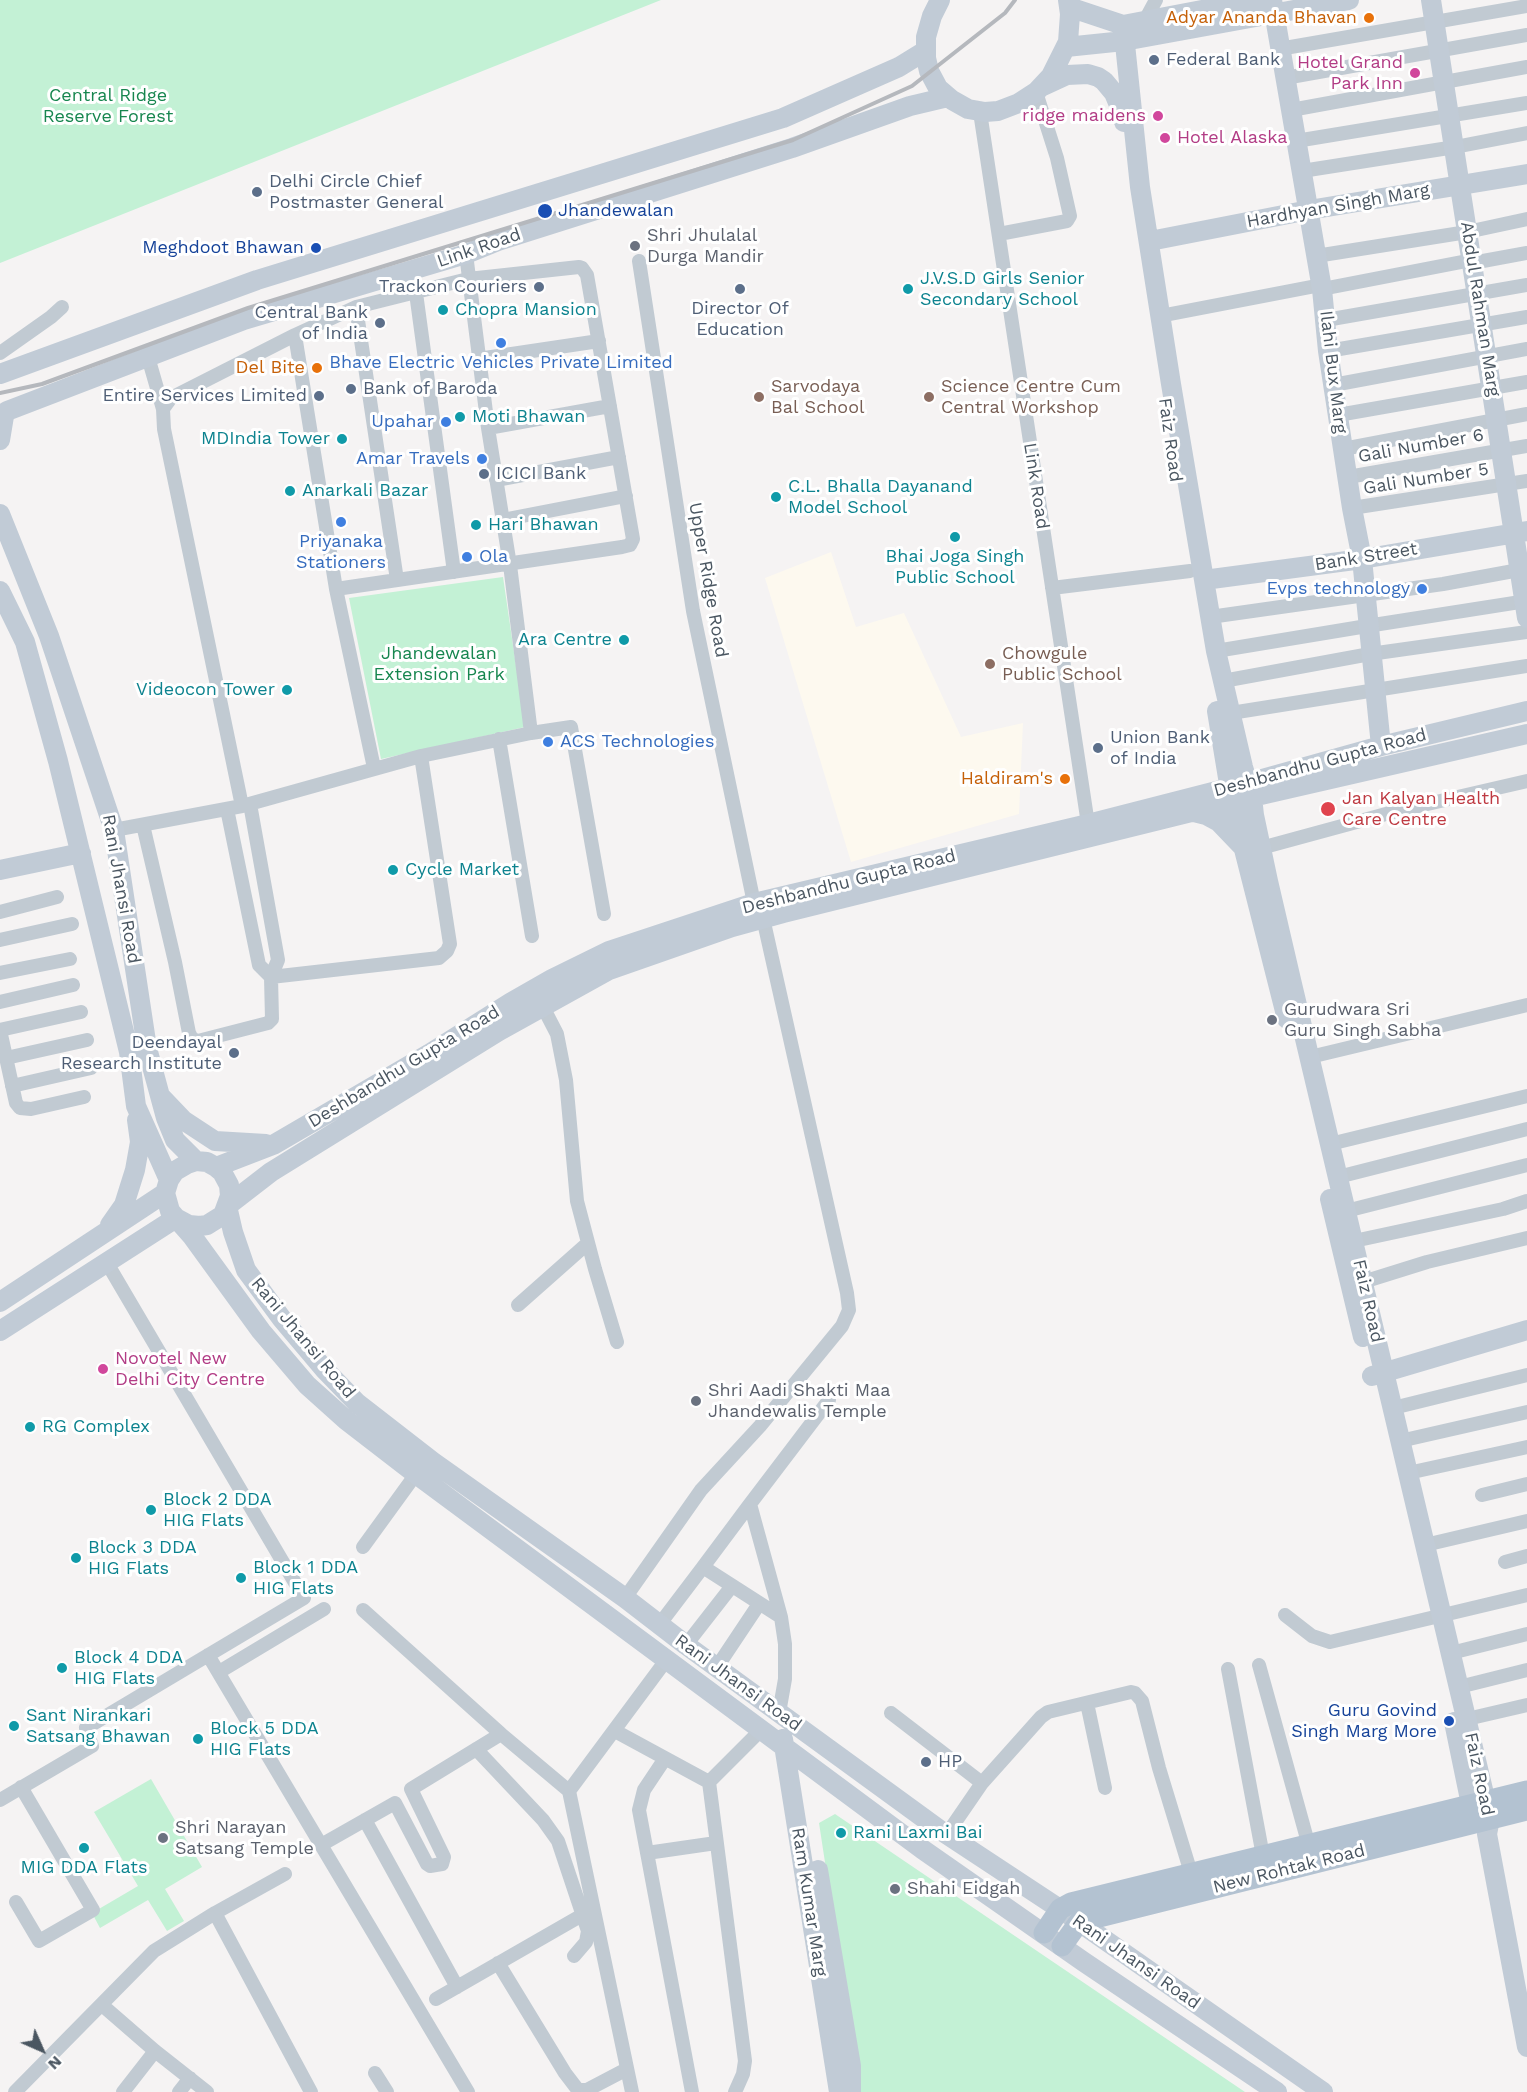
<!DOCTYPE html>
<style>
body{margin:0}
#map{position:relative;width:1527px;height:2092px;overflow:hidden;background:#f5f3f3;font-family:"Work Sans",sans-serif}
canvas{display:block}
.north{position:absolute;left:12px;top:2020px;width:60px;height:60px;-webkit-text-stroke:4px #fff;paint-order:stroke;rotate:135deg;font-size:16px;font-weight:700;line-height:24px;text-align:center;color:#4a5661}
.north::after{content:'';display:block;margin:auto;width:21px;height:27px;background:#4a5661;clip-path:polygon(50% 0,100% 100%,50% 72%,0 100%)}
</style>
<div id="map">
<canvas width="1527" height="2092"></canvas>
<div class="north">N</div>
</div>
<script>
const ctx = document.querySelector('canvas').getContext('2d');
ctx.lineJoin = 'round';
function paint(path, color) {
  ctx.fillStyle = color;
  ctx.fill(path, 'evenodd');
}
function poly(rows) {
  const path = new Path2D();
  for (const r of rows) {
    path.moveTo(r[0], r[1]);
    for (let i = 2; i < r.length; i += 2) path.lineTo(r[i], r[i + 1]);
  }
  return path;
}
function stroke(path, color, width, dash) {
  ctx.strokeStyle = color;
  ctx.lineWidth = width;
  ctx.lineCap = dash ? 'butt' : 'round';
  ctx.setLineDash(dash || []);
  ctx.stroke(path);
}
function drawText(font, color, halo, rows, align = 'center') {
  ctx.font = font + ' "Work Sans",sans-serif';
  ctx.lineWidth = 6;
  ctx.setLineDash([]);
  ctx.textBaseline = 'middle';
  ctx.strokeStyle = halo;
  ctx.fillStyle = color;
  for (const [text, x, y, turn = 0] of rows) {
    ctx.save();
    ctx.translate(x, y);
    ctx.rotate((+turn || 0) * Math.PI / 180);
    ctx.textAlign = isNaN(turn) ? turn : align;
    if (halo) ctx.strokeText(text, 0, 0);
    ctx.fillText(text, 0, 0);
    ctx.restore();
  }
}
paint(poly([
 [831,552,856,627,904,613,961,737,1023,723,1019,814,851,862,765,578]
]), '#fdf9ef');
paint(poly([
 [0,0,661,0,0,263],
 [503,577,525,727,381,759,349,598],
 [151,1779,202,1867,165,1889,184,1921,167,1931,148,1900,100,1928,92,1913,138,1886,94,1812],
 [835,1814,1245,2092,860,2092,819,1823]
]), '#c3f1d5');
stroke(poly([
 [1144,22,1156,0],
 [1279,49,1527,6],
 [1285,78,1527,35],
 [1291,110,1527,67],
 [980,112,1088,824],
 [1296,141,1527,103],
 [1302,171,1455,147,1527,133],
 [999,234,1067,221,1070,216,1057,158,1036,92],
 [466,254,488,428,510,565,531,733],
 [1316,256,1467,232,1527,219],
 [639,261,693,611,754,903],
 [1472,263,1527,253],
 [1322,289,1472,260],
 [416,293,454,572],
 [356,307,397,580],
 [1160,316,1321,285],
 [1326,320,1527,285],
 [1328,351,1527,317],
 [0,353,51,317,62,307],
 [148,357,163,409],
 [478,359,599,341],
 [1333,385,1527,349],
 [1338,415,1527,382],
 [488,428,610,406],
 [1343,449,1527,414],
 [1348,477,1527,446],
 [496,480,619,457],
 [1352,508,1527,481],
 [502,520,626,496],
 [1052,588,1190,571],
 [336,589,374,768],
 [1210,617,1443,584,1519,570],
 [1216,651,1367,626,1527,601],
 [1223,681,1370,654,1527,632],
 [1231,713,1527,666],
 [499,739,532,936],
 [242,806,164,429,163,409,171,398,295,335,356,307,468,279,579,267,582,268,587,275,633,539,630,545,622,547,336,589,295,335],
 [227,809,259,965,271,977],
 [143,825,175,962,189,1033,192,1039,198,1041,268,1023,272,1019,271,977,278,960,250,804],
 [114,830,242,806,421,756,531,733,571,727,604,914],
 [1261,848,1397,811,1527,781],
 [0,912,57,897],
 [0,940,72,924],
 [0,973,70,959],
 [271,977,439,958,447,951,450,944,421,756],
 [0,1002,73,985],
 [542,1005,557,1034,566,1080,577,1201,595,1269,617,1342],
 [0,1030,16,1103,20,1108,31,1109,84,1097],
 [0,1030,81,1012],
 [1310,1057,1527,1005],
 [6,1058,87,1040],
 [12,1086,91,1068],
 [1330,1144,1527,1096],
 [1338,1177,1527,1129],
 [1346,1211,1527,1165],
 [1354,1241,1503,1209,1527,1201],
 [1363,1282,1427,1262,1527,1238],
 [518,1305,588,1243],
 [1393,1408,1527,1375],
 [1400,1441,1527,1412],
 [1408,1473,1527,1447],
 [1482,1495,1527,1484],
 [1425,1545,1527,1521],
 [363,1547,416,1474],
 [1505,1562,1527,1556],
 [703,1567,750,1504],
 [625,1598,701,1490,760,1426,842,1326,849,1310,847,1293,763,918],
 [363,1610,501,1734,569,1791,632,2092],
 [1285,1615,1312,1636,1330,1642,1527,1595],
 [659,1625,703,1567,781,1617],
 [686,1645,732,1586],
 [1451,1653,1527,1634],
 [208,1655,468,2092],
 [1259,1665,1309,1846],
 [717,1667,759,1604],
 [1228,1669,1263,1856],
 [219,1672,324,1609],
 [1459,1687,1527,1670],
 [1087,1703,1105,1788],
 [779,1713,785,1679,785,1644,781,1617,750,1504,829,1400],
 [891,1713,982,1783],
 [1467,1719,1527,1705],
 [615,1731,709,1782],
 [476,1749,543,1820,558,1841,588,1931,586,1942,574,1956],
 [664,1760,644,1790,639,1810,692,2092],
 [709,1782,745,2061,743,2074,735,2092],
 [709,1782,762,1729],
 [569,1791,667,1659],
 [0,1800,92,1746,86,1728,304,1598,107,1263],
 [365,1820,457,1987],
 [947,1834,982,1783,1041,1717,1048,1712,1131,1692,1135,1693,1142,1701,1159,1768,1191,1873],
 [321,1845,395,1803,427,1864,430,1866,442,1864,444,1857,411,1789,501,1734],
 [647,1853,716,1843],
 [16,1902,39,1941,93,1910,21,1787],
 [215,1913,311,2092],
 [498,1963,565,2073,578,2090,587,2090,627,2069],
 [436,1999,584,1914],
 [102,2005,155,2051,207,2092],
 [375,2073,387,2092],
 [15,2092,154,1951,215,1913,285,1874],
 [123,2092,155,2051],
 [179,2092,190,2078]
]), '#c1cad2', 14);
stroke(poly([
 [940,0,932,16,926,37,926,58,929,71,938,88,952,100,968,109,985,112,998,111,1019,103,1036,92,1051,76,1068,42,1070,14,1068,0],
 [1272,0,1322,289,1328,351,1352,508,1362,559,1381,746],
 [1431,0,1527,618],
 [1069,7,1123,25,1255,0],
 [1123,25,1140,187,1171,384,1216,651,1243,767,1252,797,1254,815,1268,881,1292,984,1490,1819,1487,1834,1527,2047],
 [1066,47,1124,41,1349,0],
 [1041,87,1067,75,1088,74,1098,77,1104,81,1114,93,1122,112,1124,122],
 [1150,241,1309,210,1527,174],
 [0,374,257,280,783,118,899,67,925,51],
 [0,440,4,416,7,411,244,320,466,254,498,241,792,148,910,106,948,97],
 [0,514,49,636,114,830,147,1048,166,1118,175,1140,196,1161],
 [1204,580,1362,559,1527,531],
 [0,591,25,642,58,761,129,1052,136,1106,169,1180],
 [1217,711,1232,802,1287,1019],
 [1194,812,1206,815,1219,822,1242,846],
 [0,870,81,853],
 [162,1098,183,1120,215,1141,266,1144],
 [216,1167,273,1145,429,1054,510,1003,552,979,609,951,754,903,1088,824,1248,783,1381,746,1527,711],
 [1330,1199,1363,1337],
 [227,1206,233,1232,246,1270,282,1319,325,1370,357,1403,433,1462,625,1598,686,1645,940,1830,1072,1917,1323,2092],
 [227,1206,271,1172,499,1031,609,970,732,927,783,913,1252,797,1527,734],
 [176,1218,189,1225,200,1226,207,1225,223,1215,230,1196,229,1185,222,1172,216,1167,207,1162,196,1161,187,1164,175,1171,169,1180,165,1193,170,1211,176,1218,192,1236,261,1331,307,1385,346,1420,416,1474,922,1849,1084,1962,1277,2092],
 [110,1225,124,1205,135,1170,140,1142,137,1120],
 [0,1302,165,1193],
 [0,1331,176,1218],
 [1372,1376,1527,1330],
 [1454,1722,1474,1819],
 [783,1739,839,2092],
 [818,1870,851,2066,851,2092]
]), '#c1cbd6', 20);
stroke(poly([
 [1044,1933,1060,1909,1071,1903,1527,1791],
 [1062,1946,1079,1922,1527,1810]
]), '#b3c2d1', 21);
stroke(poly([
 [0,393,42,384,248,308,793,140,912,86,1005,13,1015,0]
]), '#b5b8bd', 4);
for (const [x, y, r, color] of [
 [1369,18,6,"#e8710a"],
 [1154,60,6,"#5c6f8a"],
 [1415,73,6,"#d1479c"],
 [1158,116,6,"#d1479c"],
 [1165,138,6,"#d1479c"],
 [257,192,6,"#5c6f8a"],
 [545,211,8,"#1a4fb4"],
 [635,246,6,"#6b7280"],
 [316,248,6,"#1a4fb4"],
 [539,287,6,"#5c6f8a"],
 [740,289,6,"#5c6f8a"],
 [908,289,6,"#0f9aa8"],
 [443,310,6,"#0f9aa8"],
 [380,323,6,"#5c6f8a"],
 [501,343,6,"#3f7fe0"],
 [317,368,6,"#e8710a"],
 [351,389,6,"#5c6f8a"],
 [319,396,6,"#5c6f8a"],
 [759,397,6,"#8d6e63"],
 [929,397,6,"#8d6e63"],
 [460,417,6,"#0f9aa8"],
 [446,422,6,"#3f7fe0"],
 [342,439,6,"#0f9aa8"],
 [482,459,6,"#3f7fe0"],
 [484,474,6,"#5c6f8a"],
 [290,491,6,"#0f9aa8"],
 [776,497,6,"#0f9aa8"],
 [341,522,6,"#3f7fe0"],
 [476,525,6,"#0f9aa8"],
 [955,537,6,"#0f9aa8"],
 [467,557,6,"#3f7fe0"],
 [1422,589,6,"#3f7fe0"],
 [624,640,6,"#0f9aa8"],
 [990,664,6,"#8d6e63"],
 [287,690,6,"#0f9aa8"],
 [548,742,6,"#3f7fe0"],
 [1098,748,6,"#5c6f8a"],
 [1065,779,6,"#e8710a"],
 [1328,809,8,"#e0444e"],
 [393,870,6,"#0f9aa8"],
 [1272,1020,6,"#6b7280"],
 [234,1053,6,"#5c6f8a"],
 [103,1369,6,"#d1479c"],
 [696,1401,6,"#6b7280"],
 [30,1427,6,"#0f9aa8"],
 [151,1510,6,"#0f9aa8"],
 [76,1558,6,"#0f9aa8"],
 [241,1578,6,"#0f9aa8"],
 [62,1668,6,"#0f9aa8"],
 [1449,1721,6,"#1a4fb4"],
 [14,1726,6,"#0f9aa8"],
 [198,1739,6,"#0f9aa8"],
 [926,1762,6,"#5c6f8a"],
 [841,1833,6,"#0f9aa8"],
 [163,1838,6,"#6b7280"],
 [84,1848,6,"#0f9aa8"],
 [895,1889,6,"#6b7280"]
]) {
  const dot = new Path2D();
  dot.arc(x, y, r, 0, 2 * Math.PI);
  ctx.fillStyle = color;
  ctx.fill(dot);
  stroke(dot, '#fff', 2);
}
drawText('18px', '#c56008', '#fff', [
 ["Adyar Ananda Bhavan",1357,18],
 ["Del Bite",305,368],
 ["Haldiram's",1053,779]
], 'right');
drawText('18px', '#4e5e75', '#fff', [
 ["Federal Bank",1166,60],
 ["Delhi Circle Chief",269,182],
 ["Postmaster General",269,203],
 ["Trackon Couriers",527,287,"right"],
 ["Director Of",740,309,"center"],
 ["Education",740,330,"center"],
 ["Central Bank",368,313,"right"],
 ["of India",368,334,"right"],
 ["Bank of Baroda",363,389],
 ["Entire Services Limited",307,396,"right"],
 ["ICICI Bank",496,474],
 ["Union Bank",1110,738],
 ["of India",1110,759],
 ["Deendayal",222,1043,"right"],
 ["Research Institute",222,1064,"right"],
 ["HP",938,1762]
], 'left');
drawText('18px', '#b23c85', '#fff', [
 ["Hotel Grand",1403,63],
 ["Park Inn",1403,84],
 ["ridge maidens",1146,116],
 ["Hotel Alaska",1177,138,"left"],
 ["Novotel New",115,1359,"left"],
 ["Delhi City Centre",115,1380,"left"]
], 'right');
drawText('18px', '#17864f', '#fff', [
 ["Central Ridge",108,96],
 ["Reserve Forest",108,117],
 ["Jhandewalan",439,654],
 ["Extension Park",439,675]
]);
drawText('18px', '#4a5661', '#fff', [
 ["Hardhyan Singh Marg",1338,206,-10],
 ["Link Road",479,248,-19],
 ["Abdul Rahman Marg",1480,309,81],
 ["Ilahi Bux Marg",1333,372,83],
 ["Faiz Road",1170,440,82],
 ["Gali Number 6",1421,446,-10],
 ["Gali Number 5",1426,479,-9],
 ["Link Road",1036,486,81],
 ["Bank Street",1366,557,-9],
 ["Upper Ridge Road",708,580,80],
 ["Deshbandhu Gupta Road",1320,763,-15],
 ["Deshbandhu Gupta Road",849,882,-14],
 ["Rani Jhansi Road",121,889,80],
 ["Deshbandhu Gupta Road",404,1067,-31],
 ["Faiz Road",1368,1301,77],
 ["Rani Jhansi Road",303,1338,50],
 ["Rani Jhansi Road",738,1683,36],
 ["Faiz Road",1479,1774,78],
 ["New Rohtak Road",1289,1869,-14],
 ["Ram Kumar Marg",809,1902,81],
 ["Rani Jhansi Road",1136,1962,35]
]);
drawText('18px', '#164399', '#fff', [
 ["Jhandewalan",558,211,"left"],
 ["Meghdoot Bhawan",304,248],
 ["Guru Govind",1437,1711],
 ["Singh Marg More",1437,1732]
], 'right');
drawText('18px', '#5b616d', '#fff', [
 ["Shri Jhulalal",647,236],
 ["Durga Mandir",647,257],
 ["Gurudwara Sri",1284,1010],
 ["Guru Singh Sabha",1284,1031],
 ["Shri Aadi Shakti Maa",708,1391],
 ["Jhandewalis Temple",708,1412],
 ["Shri Narayan",175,1828],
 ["Satsang Temple",175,1849],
 ["Shahi Eidgah",907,1889]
], 'left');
drawText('18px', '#0d838f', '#fff', [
 ["J.V.S.D Girls Senior",920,279],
 ["Secondary School",920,300],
 ["Chopra Mansion",455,310],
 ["Moti Bhawan",472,417],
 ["MDIndia Tower",330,439,"right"],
 ["C.L. Bhalla Dayanand",788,487],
 ["Model School",788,508],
 ["Anarkali Bazar",302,491],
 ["Hari Bhawan",488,525],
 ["Bhai Joga Singh",955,557,"center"],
 ["Public School",955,578,"center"],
 ["Ara Centre",612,640,"right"],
 ["Videocon Tower",275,690,"right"],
 ["Cycle Market",405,870],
 ["RG Complex",42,1427],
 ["Block 2 DDA",163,1500],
 ["HIG Flats",163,1521],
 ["Block 3 DDA",88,1548],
 ["HIG Flats",88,1569],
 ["Block 1 DDA",253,1568],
 ["HIG Flats",253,1589],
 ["Block 4 DDA",74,1658],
 ["HIG Flats",74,1679],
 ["Sant Nirankari",26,1716],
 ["Satsang Bhawan",26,1737],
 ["Block 5 DDA",210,1729],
 ["HIG Flats",210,1750],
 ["Rani Laxmi Bai",853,1833],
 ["MIG DDA Flats",84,1868,"center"]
], 'left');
drawText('18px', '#366cbe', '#fff', [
 ["Bhave Electric Vehicles Private Limited",501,363,"center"],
 ["Upahar",434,422],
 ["Amar Travels",470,459],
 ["Priyanaka",341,542,"center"],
 ["Stationers",341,563,"center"],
 ["Ola",479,557,"left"],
 ["Evps technology",1410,589],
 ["ACS Technologies",560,742,"left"]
], 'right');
drawText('18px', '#785e54', '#fff', [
 ["Sarvodaya",771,387],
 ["Bal School",771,408],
 ["Science Centre Cum",941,387],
 ["Central Workshop",941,408],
 ["Chowgule",1002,654],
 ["Public School",1002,675]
], 'left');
drawText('18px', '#be3a42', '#fff', [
 ["Jan Kalyan Health",1342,799],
 ["Care Centre",1342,820]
], 'left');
</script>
